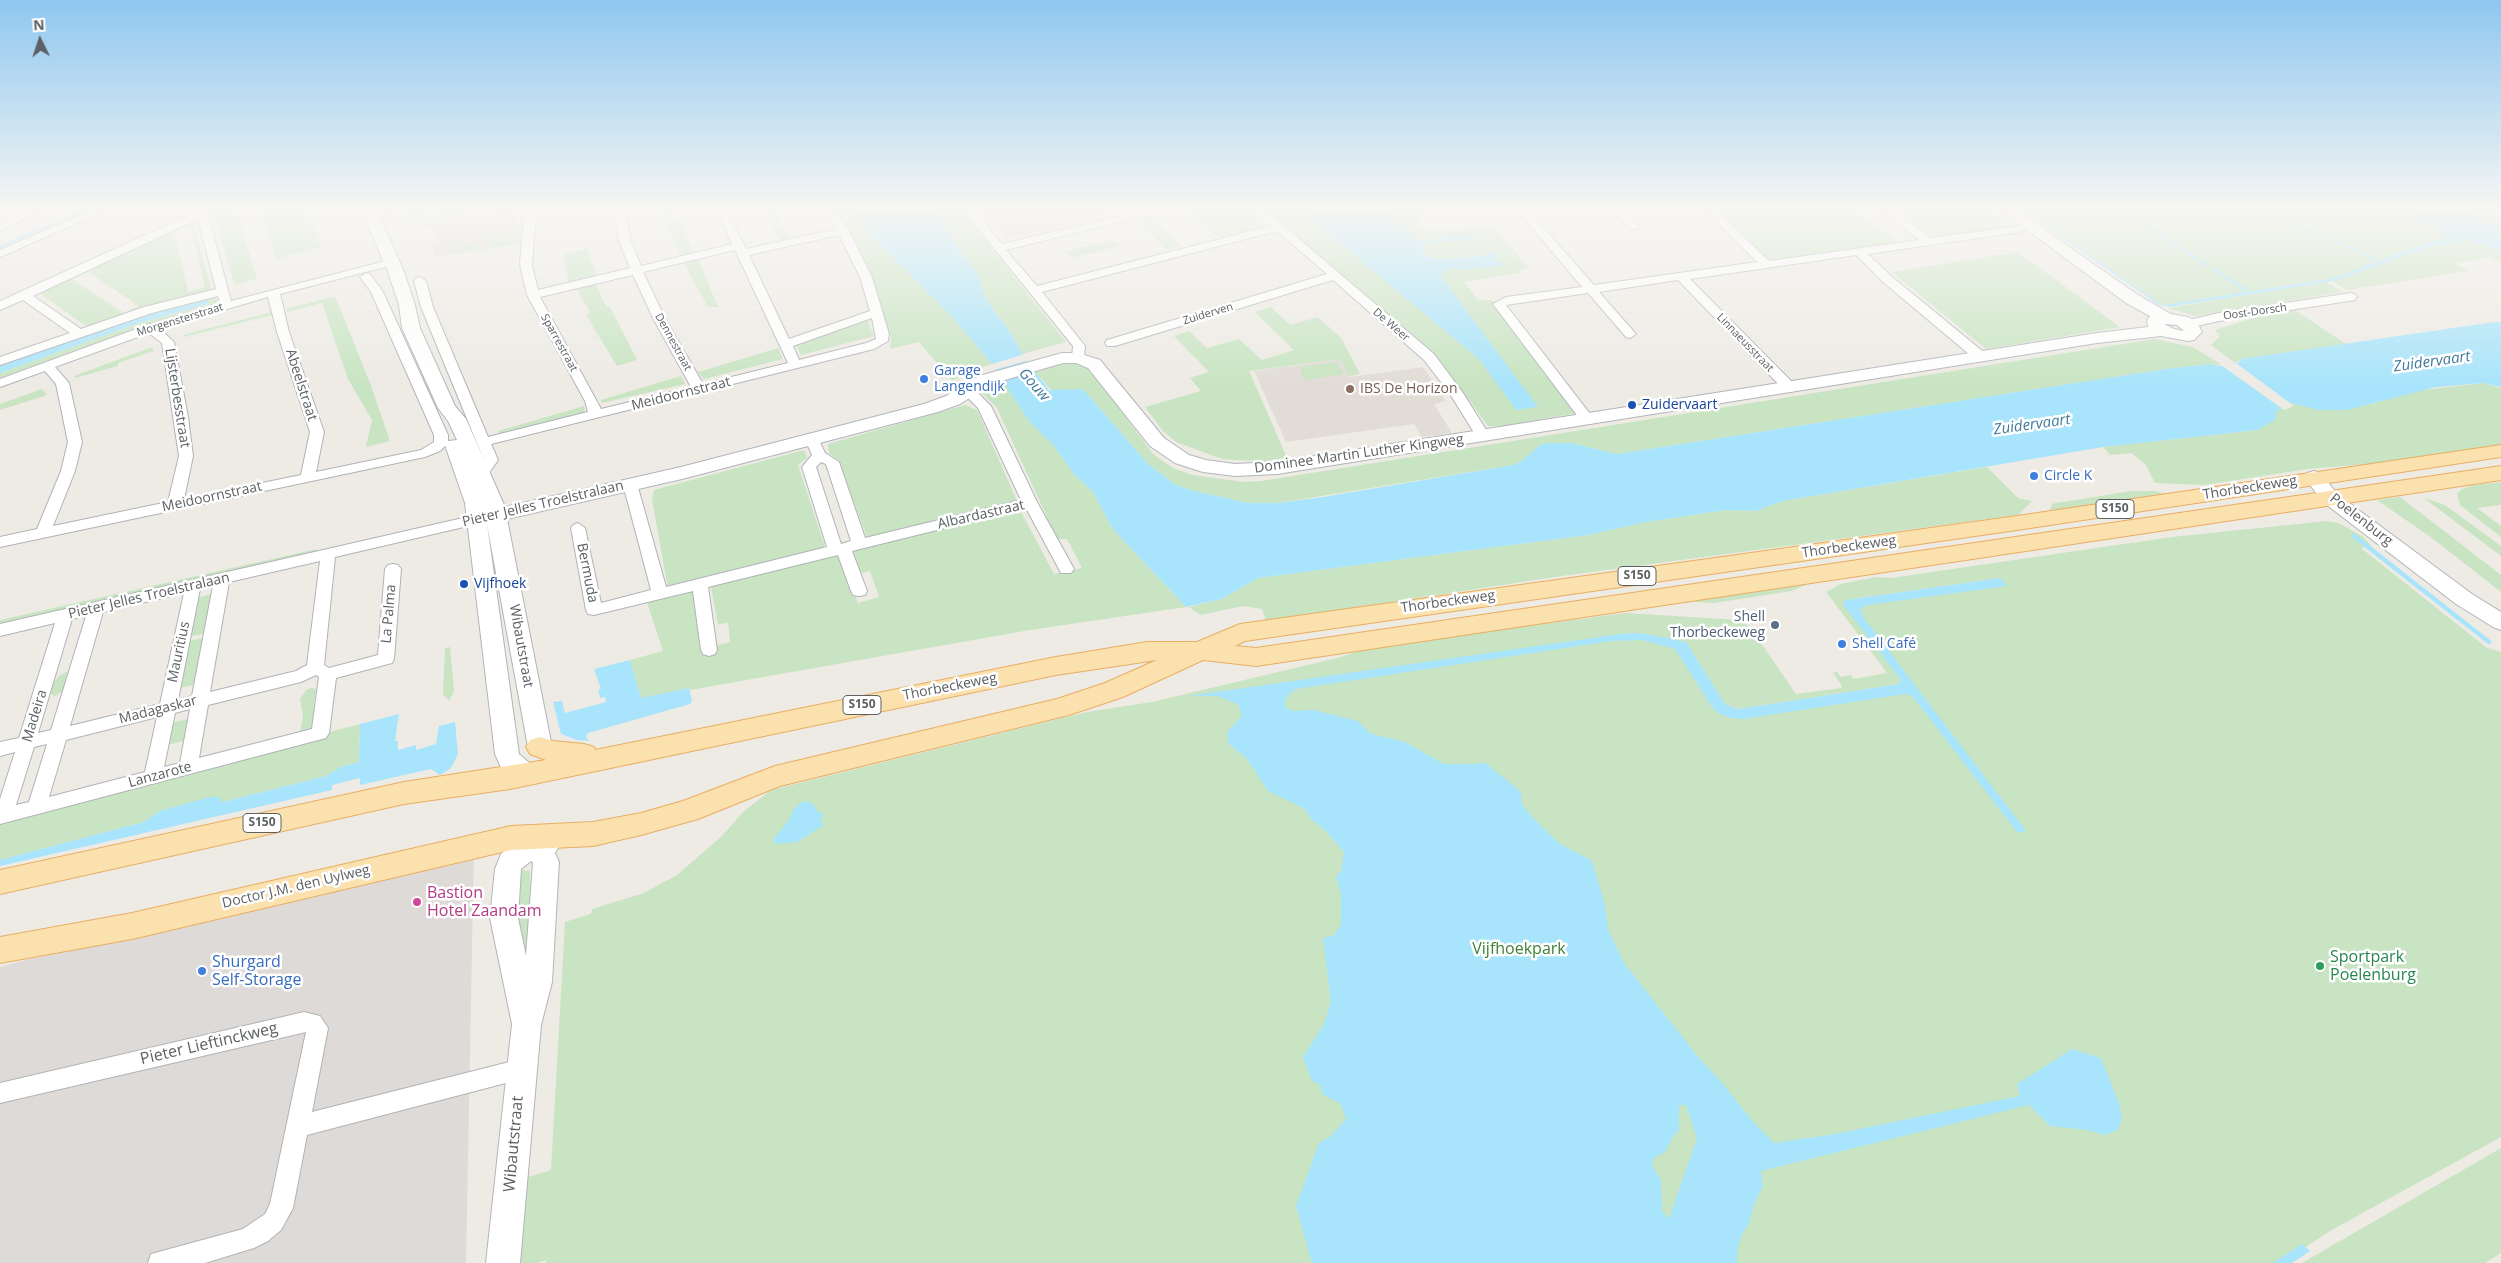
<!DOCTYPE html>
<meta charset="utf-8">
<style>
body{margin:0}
#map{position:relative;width:2501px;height:1263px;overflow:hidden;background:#eeebe5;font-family:"Open Sans",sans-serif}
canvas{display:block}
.north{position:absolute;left:15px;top:15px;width:50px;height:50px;-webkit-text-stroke:4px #fff;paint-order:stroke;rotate:356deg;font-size:14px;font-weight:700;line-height:20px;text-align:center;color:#5d6164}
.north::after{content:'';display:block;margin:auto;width:18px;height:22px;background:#5d6164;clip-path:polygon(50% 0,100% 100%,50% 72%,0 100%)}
</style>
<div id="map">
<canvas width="2501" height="1263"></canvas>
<div class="north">N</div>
</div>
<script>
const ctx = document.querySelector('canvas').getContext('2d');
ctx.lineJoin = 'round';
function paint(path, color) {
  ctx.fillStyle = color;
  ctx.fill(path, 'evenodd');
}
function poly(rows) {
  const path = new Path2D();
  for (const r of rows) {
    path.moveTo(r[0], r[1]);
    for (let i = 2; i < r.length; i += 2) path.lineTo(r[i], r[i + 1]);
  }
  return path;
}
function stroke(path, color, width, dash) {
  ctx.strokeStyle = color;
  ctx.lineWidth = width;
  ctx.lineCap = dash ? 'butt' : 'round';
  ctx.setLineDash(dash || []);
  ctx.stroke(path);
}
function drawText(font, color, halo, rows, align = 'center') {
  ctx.font = font + ' "Open Sans",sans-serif';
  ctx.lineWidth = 5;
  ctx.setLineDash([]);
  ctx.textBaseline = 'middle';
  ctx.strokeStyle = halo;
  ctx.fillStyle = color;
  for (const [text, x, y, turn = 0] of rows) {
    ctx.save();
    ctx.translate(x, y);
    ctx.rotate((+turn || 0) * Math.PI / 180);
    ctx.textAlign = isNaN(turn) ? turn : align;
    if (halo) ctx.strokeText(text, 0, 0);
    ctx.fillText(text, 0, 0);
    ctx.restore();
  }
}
paint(poly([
 [474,843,466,1263,0,1263,0,967]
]), '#dddad7');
paint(poly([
 [517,210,513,243,435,257,430,244,439,240,434,227,424,227,422,221,463,212,466,217],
 [983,210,1114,210,1116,212,1007,239],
 [1340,359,1350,377,1423,367,1446,401,1434,404,1452,433,1422,437,1414,424,1286,442,1254,371]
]), '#e1dcd6');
paint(poly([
 [219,210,236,210,257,279,234,285,214,212],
 [261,210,307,210,321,247,276,259],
 [407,210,425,210,421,211,425,215,447,210,468,210,412,224,406,217],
 [662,210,672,210,676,219,684,218,687,225,668,230],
 [764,210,774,210,790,240,781,242],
 [830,210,853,210,868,232,954,319,992,364,969,371,952,381,919,342,890,349,891,337,877,295,842,224],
 [933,210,961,210,1066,342,1022,354,1012,335,985,298,978,275],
 [1188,210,1247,210,1267,227,1219,239],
 [1265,210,1422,210,1426,215,1415,216,1427,231,1495,228,1529,268,1519,270,1521,273,1464,282,1478,300,1492,300,1577,413,1503,426,1488,426,1441,362],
 [1716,210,1857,210,1899,243,1771,261],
 [1898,210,1989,210,2012,227,1934,238],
 [2026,210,2397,210,2436,227,2445,236,2463,242,2464,239,2475,242,2501,251,2501,263,2490,257,2454,263,2468,271,2347,290,2329,279,2162,305],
 [2459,210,2501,210,2501,226,2474,216],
 [1150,216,1181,246,1166,250,1136,219],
 [192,222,212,291,90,327,86,326,39,293],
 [191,227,205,287,188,292,174,231],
 [88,272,139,306,123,313,72,279],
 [515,224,521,224,519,244,435,257,462,251,460,246,475,242,477,248,486,247,487,241,496,240,491,239,492,235,506,230,506,234,514,232],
 [683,227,695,254,681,257,669,231],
 [1112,240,1119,246,1072,258,1066,251],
 [587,248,598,277,569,284,563,255],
 [2018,252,2120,327,1986,349,1892,272],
 [697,256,718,307,708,307,682,260],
 [595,282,606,307,610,307,637,360,617,366,586,315,590,312,575,287],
 [2327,282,2343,292,2195,316,2167,308],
 [335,296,370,383,390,441,366,447,372,420,348,379,322,303,287,312,286,309],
 [215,297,217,298,218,304,214,307,209,307,154,322,0,378,0,373,136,324,208,304,204,298],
 [1271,307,1290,325,1318,317,1341,338,1360,374,1349,376,1340,359,1249,371,1288,460,1271,462,1222,459,1176,442,1163,431,1145,407,1201,391,1190,378,1209,372,1174,336,1189,331,1207,348,1239,339,1262,360,1294,350,1255,312],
 [2295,310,2346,344,2241,359,2235,363,2211,345,2220,336,2215,330,2266,314],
 [271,312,272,315,184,337,183,335],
 [867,320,874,336,801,355,796,345],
 [2154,339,2193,347,2222,365,2210,364,2166,369,1617,454,1571,443,1551,443,1541,444,1520,462,1513,465,1278,503,1248,503,1194,491,1176,485,1148,464,1083,389,1052,391,1035,372,1062,364,1086,364,1153,454,1173,468,1192,475,1244,482,1261,481],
 [152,347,154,351,118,363,118,366,75,378,74,376],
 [778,348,783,359,704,379,698,372],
 [1337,362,1344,374,1305,380,1299,367],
 [681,376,685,384,602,403,601,400],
 [1004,382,1029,421,1053,445,1073,473,1093,492,1112,528,1186,607,1030,630,690,690,689,688,641,699,630,660,663,651,647,602,695,589,707,648,730,642,728,623,718,624,711,587,840,554,858,603,879,597,870,571,859,574,851,551,1019,508,1054,574,1082,568,1067,539,1057,539,997,408,979,390],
 [2483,383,2501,388,2501,447,2380,463,2308,469,2204,485,2155,483,2146,465,2131,453,2110,455,2103,447,2258,430,2266,424,2278,410,2291,403,2372,404,2414,391],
 [42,389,47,395,0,410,0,404],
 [965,405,977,410,1017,501,867,538,839,461,829,453,828,444],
 [584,406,585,411,581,414,500,436,498,431],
 [804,450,807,458,798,465,825,547,819,551,668,589,652,499,654,490],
 [1987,467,2018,498,2032,501,2018,515,1562,576,1266,621,1262,609,1243,606,1201,615,1189,607,1222,599,1258,578,1588,535,1646,522,1726,510,1756,511,1783,501],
 [2501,482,2501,505,2477,508,2501,526,2501,537,2460,505,2457,494,2462,489,2474,485],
 [2132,491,2155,491,2171,495,2049,512,2052,504,2056,503],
 [2400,497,2501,575,2501,592,2432,538,2377,500],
 [2424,498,2445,505,2501,546,2501,556],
 [2327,521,2338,523,2362,536,2371,545,2361,548,2487,648,2501,652,2501,1137,2330,1231,2281,1263,546,1263,546,1260,537,1263,519,1263,525,1178,551,1170,565,922,591,914,592,909,644,893,677,875,722,836,743,812,771,790,1087,712,1152,702,1341,657,1380,643,1453,633,1505,629,1626,613,1739,620,1750,627,1796,694,1841,688,1842,686,1833,673,1837,672,1841,677,1851,675,1853,679,1887,673,1826,592,1841,584,1876,577,1891,578,2172,537],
 [2000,578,2005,585,1850,605,1911,688,1727,712,1686,642,1725,704,1738,709,1899,684,1901,680,1843,602,1859,598],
 [317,549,316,553,0,624,0,620],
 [1804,582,1808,584,1792,591,1714,603,1695,602,1696,597],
 [216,593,208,633,186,637,195,598],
 [207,637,198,684,176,689,186,642],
 [450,647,454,691,449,701,443,694,445,648],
 [69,671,67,689,55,696,51,694,52,685,60,675],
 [311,688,316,689,313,709,318,708,315,732,299,737,303,716,300,699,306,690],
 [191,718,187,740,164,746,168,724],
 [360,724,359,762,341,767,326,776,222,802,160,811,144,822,0,860,0,818],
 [514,869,530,871,528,973,512,918],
 [2501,1148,2501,1253,2485,1263,2302,1263]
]), '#c8e4c2');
paint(poly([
 [81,210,95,210,0,251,0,245],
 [853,210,933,210,978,275,985,298,1012,335,1022,354,1049,390,1083,389,1148,464,1176,485,1194,491,1248,503,1278,503,1323,497,1513,465,1520,462,1541,444,1551,443,1571,443,1617,454,2166,369,2210,364,2221,366,2238,363,2241,359,2494,322,2501,322,2501,387,2483,383,2436,387,2347,410,2319,410,2291,403,2278,410,2275,414,2276,419,2258,430,2103,447,1783,501,1756,511,1726,510,1646,522,1588,535,1258,578,1222,599,1186,607,1112,528,1093,492,1073,473,1053,445,1029,421,992,364,954,319,868,232],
 [1300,210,1394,210,1415,238,1421,241,1429,241,1455,234,1485,237,1435,243,1426,245,1423,250,1427,257,1440,259,1483,256,1495,252,1498,256,1495,261,1503,262,1502,266,1461,270,1448,268,1440,275,1538,407,1516,410,1479,359],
 [2021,210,2026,210,2162,305,2329,279,2445,236,2436,227,2397,210,2459,210,2501,226,2501,251,2464,239,2463,242,2430,247,2335,281,2169,307,2159,305],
 [204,298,208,300,208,304,136,324,0,373,0,365,122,322],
 [2000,578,2007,586,1867,605,1860,609,1864,618,2026,831,2018,833,1912,696,1905,694,1743,719,1730,718,1718,713,1712,707,1675,649,1642,640,1611,641,1296,689,1289,694,1285,701,1285,707,1293,711,1313,710,1358,721,1371,734,1405,742,1444,764,1476,764,1484,762,1514,786,1522,794,1521,798,1523,806,1537,822,1560,844,1592,861,1605,905,1608,929,1624,963,1700,1059,1719,1079,1754,1123,1774,1143,1835,1134,2020,1096,2017,1084,2072,1049,2101,1058,2119,1103,2122,1119,2118,1130,2105,1135,2087,1130,2050,1126,2029,1105,1761,1171,1763,1186,1754,1204,1749,1224,1742,1234,1738,1247,1737,1263,1312,1263,1296,1206,1319,1143,1331,1136,1346,1119,1341,1104,1322,1094,1320,1085,1312,1081,1303,1057,1324,1024,1331,1002,1323,938,1334,935,1341,925,1341,894,1336,877,1341,871,1344,852,1325,830,1311,819,1305,809,1268,791,1247,759,1228,743,1227,732,1242,716,1238,704,1217,696,1188,696,1620,634,1641,633,1686,642,1725,704,1737,709,1745,708,1899,684,1901,680,1844,606,1843,602,1846,600],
 [1686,1105,1697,1138,1669,1219,1662,1211,1661,1180,1652,1166,1654,1158,1665,1152,1673,1136,1679,1130,1679,1105],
 [630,660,641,698,689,688,692,700,690,704,588,733,586,737,589,741,577,740,561,734,553,702,562,701,565,713,606,702,605,697,600,698,598,690,601,689,594,669],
 [399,714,395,741,398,741,398,750,416,745,416,750,436,744,439,726,455,722,458,754,451,768,440,775,431,769,360,785,360,778,332,785,332,790,0,866,0,860,144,822,160,811,210,797,219,797,222,802,326,776,341,767,359,762,360,724],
 [808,801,813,804,817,811,824,815,820,820,824,825,797,842,776,844,773,840,789,820,794,809,800,803],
 [2302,1244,2310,1251,2292,1263,2273,1263]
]), '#a8e4fb');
paint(poly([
 [1025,354,1029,360,993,370,989,365],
 [2236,363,2294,406,2284,410,2221,365]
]), '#eeebe5');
stroke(poly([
 [2123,210,2206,265],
 [2264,210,2327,238],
 [2334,241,2377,260],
 [2212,268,2247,291]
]), '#a8e4fb', 3);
stroke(poly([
 [2354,536,2489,642]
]), '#a8e4fb', 4.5);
const street = poly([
 [31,210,46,210,0,230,0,223,31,210],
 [93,210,108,210,0,257,0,250,93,210],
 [214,210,208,215,231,301,393,259,399,262,397,264,280,294,289,332,324,432,316,472,421,450,434,442,434,435,371,292,360,277,366,273,370,274,383,292,448,435,448,443,440,451,425,457,0,547,0,537,37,529,61,471,68,442,56,384,45,371,0,387,0,379,147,325,221,304,218,296,152,313,0,365,0,357,70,333,23,300,0,310,0,301,198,211,214,210],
 [198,219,216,289,144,307,81,329,33,296,198,219],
 [268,297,277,332,310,432,301,475,184,499,193,456,188,417,174,342,160,329,268,297],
 [149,333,162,343,179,456,168,502,53,526,75,471,82,442,69,383,55,367,149,333],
 [376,210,394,210,392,212,357,221,351,218,376,210],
 [522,210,532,210,536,214,532,265,538,290,630,268,619,241,613,210,624,210,631,241,641,266,732,244,717,210,727,210,746,249,836,229,823,210,834,210,849,231,872,277,889,334,888,341,874,349,491,444,498,460,487,476,477,476,475,473,484,460,421,307,414,281,416,278,420,277,426,281,433,307,488,437,588,412,585,401,527,295,520,265,524,214,522,210],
 [839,235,860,277,870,311,789,339,749,255,839,235],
 [735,250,788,363,703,384,666,320,643,272,735,250],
 [633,275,654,320,691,387,601,409,540,297,633,275],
 [872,318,876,339,866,343,799,360,793,346,872,318],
 [963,210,974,210,1002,244,1133,213,1131,210,1142,210,1147,214,1145,216,1006,250,1037,286,1271,226,1253,210,1265,210,1434,354,1463,393,1490,436,1483,440,1478,439,1450,394,1424,360,1333,280,1115,346,1107,346,1105,343,1107,340,1327,274,1277,231,1042,292,1085,346,1084,358,1078,362,1072,358,1073,346,963,210],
 [1517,210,1528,210,1594,285,1757,262,1705,210,1716,210,1769,261,1919,240,1881,210,1893,210,1931,238,2020,226,2026,229,2020,232,1868,254,1891,276,1986,354,1987,357,1981,361,1976,360,1883,282,1856,255,1690,279,1794,384,1796,387,1794,390,1789,391,1784,390,1678,280,1599,292,1636,334,1630,338,1626,337,1588,293,1506,305,1594,419,1587,423,1582,422,1493,304,1506,297,1582,287,1517,210],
 [1612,210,1623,210,1640,227,1634,230,1630,229,1612,210],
 [2351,293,2355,294,2357,297,2355,300,2219,321,2188,328,2182,324,2184,321,2219,313,2351,293],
 [968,387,973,388,991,406,1037,502,1074,569,1071,573,1061,573,1026,508,852,551,867,591,865,595,859,596,853,595,851,591,838,555,708,587,717,650,715,654,709,656,703,654,701,650,693,591,594,615,588,614,586,610,571,528,573,525,578,523,585,528,601,603,651,590,623,484,630,480,637,484,666,587,827,547,802,467,812,455,805,439,812,435,817,436,825,453,839,462,865,538,1021,500,978,408,961,391,968,387],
 [821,462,826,464,851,541,841,544,816,467,821,462],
 [476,515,481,517,483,520,481,523,335,557,324,665,329,668,378,655,385,569,388,565,393,564,398,565,401,569,394,659,392,663,336,678,329,733,326,738,0,824,0,799,15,752,0,756,0,742,19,738,55,623,0,636,0,624,476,515],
 [320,561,307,665,296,671,210,692,229,582,320,561],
 [213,586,192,696,178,700,200,589,213,586],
 [184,593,160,704,70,726,103,612,184,593],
 [86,616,51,730,38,733,72,619,86,616],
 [316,675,319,677,312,729,199,758,208,705,301,682,316,675],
 [190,709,180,763,164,767,175,713,190,709],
 [157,717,145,772,49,797,66,740,157,717],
 [47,744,29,802,16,805,34,747,47,744],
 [304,1012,320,1016,328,1028,312,1112,521,1059,529,1062,532,1069,529,1076,521,1079,307,1135,293,1208,281,1230,268,1241,254,1248,205,1263,148,1263,151,1254,243,1229,265,1214,270,1204,306,1032,0,1103,0,1083,304,1012]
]);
const secondary = poly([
 [361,210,377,210,404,272,415,305,420,328,455,406,466,419,505,507,681,467,924,404,946,396,979,376,1062,353,1078,353,1100,360,1164,438,1189,455,1206,460,1235,464,1277,462,2097,333,2148,327,2147,320,2150,316,2126,303,2000,210,2016,210,2138,295,2171,314,2188,317,2197,322,2202,332,2194,340,2188,341,2161,336,2097,343,1277,474,1235,476,1203,472,1175,463,1150,446,1088,368,1076,363,1063,363,991,384,960,404,938,412,682,479,507,519,552,747,549,754,540,756,531,754,528,747,487,524,519,754,534,767,537,774,534,781,525,784,516,781,502,770,495,754,465,503,445,445,448,441,457,440,448,421,438,408,402,328,399,305,388,272,361,210],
 [2164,324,2177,325,2184,331,2174,329,2164,324],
 [2314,471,2321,473,2337,494,2472,594,2501,612,2501,630,2493,627,2456,604,2323,502,2304,477,2307,473,2314,471],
 [512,828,556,838,560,845,555,853,559,862,552,982,541,1025,520,1263,486,1263,512,1024,490,918,495,869,501,854,509,847,503,845,499,838,503,831,512,828],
 [531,861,533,863,526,956,518,918,521,869,531,861]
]);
const primary = poly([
 [2501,445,2501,457,2017,530,1245,641,1235,646,1256,648,2501,466,2501,480,1256,666,1203,660,1123,697,1069,715,780,786,698,819,641,835,593,846,511,850,132,939,0,963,0,937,132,913,511,826,593,822,641,813,683,801,775,766,1057,699,1105,683,1157,660,1056,675,510,789,404,804,0,894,0,870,404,782,546,760,530,754,526,747,530,740,540,737,553,741,584,744,594,747,595,750,1056,657,1147,642,1197,642,1240,624,2017,516,2501,445]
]);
stroke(street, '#b0b3b6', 2);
stroke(secondary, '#b1b5b9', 2);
stroke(primary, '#eaad62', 2);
paint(street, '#fff');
paint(secondary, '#fff');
paint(primary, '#fbe1ad');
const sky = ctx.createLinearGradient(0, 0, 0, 386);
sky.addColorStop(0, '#8ec7f0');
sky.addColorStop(0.54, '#f7f6f3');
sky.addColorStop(1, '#f7f6f300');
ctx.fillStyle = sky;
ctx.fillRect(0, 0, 2501, 386);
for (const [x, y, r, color] of [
 [924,379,5,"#3f7fe0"],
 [1350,389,5,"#8d6e63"],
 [1632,405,5,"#1a4fb4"],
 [2034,476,5,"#3f7fe0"],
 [464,584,5,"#1a4fb4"],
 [1775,625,5,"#5c6f8a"],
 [1842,644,5,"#3f7fe0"],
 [417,902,5,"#d1479c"],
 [2320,966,5,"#2e9e5b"],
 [202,971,5,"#3f7fe0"]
]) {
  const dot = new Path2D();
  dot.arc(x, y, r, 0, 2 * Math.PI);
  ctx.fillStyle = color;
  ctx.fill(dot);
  stroke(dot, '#fff', 2);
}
drawText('11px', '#5d6164', '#fff', [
 ["Oost-Dorsch",2255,312,-8],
 ["Zuiderven",1208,314,-17],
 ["Morgensterstraat",180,320,-17],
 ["De Weer",1391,325,41],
 ["Dennestraat",673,342,61],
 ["Sparrestraat",559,343,61],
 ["Linnaeusstraat",1745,343,46]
]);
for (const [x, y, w] of [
 [2115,509,38],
 [1637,576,38],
 [862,705,38],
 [262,823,38]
]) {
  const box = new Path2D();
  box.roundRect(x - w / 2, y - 9.5, w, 19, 4);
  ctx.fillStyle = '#fff';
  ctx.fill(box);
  stroke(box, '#5d6164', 1);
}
drawText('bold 12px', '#5d6164', null, [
 ["S150",2115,509],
 ["S150",1637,576],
 ["S150",862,705],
 ["S150",262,823]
]);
drawText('14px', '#366cbe', '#fff', [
 ["Garage",934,371],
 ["Langendijk",934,387],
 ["Circle K",2044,476],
 ["Shell Café",1852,644]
], 'left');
drawText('14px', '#5d6164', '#fff', [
 ["Abeelstraat",301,385,72],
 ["Meidoornstraat",681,394,-14],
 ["Lijsterbesstraat",177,398,81],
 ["Dominee Martin Luther Kingweg",1359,454,-8],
 ["Thorbeckeweg",2250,488,-9],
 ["Meidoornstraat",212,497,-12],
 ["Pieter Jelles Troelstralaan",543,504,-13],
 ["Albardastraat",981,515,-13],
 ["Poelenburg",2361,520,38],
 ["Thorbeckeweg",1849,547,-8],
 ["Bermuda",587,573,79],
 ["Pieter Jelles Troelstralaan",149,596,-13],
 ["Thorbeckeweg",1448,602,-8],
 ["La Palma",389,614,-85],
 ["Wibautstraat",521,646,80],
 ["Mauritius",179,652,-78],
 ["Thorbeckeweg",950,687,-11],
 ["Madagaskar",158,710,-14],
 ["Madeira",35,716,-73],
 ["Lanzarote",160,775,-15],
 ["Doctor J.M. den Uylweg",296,887,-13]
]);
drawText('14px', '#785e54', '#fff', [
 ["IBS De Horizon",1360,389]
], 'left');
drawText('14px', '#164399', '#fff', [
 ["Zuidervaart",1642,405],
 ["Vijfhoek",474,584]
], 'left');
drawText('14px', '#4e5e75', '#fff', [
 ["Shell",1765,617],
 ["Thorbeckeweg",1765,633]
], 'right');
drawText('italic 15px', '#407b9b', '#fff', [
 ["Zuidervaart",2432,362,-8],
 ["Gouw",1034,385,49],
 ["Zuidervaart",2032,425,-8]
]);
drawText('16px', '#b23c85', '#fff', [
 ["Bastion",427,893],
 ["Hotel Zaandam",427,911]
], 'left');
drawText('16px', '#408038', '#fff', [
 ["Vijfhoekpark",1519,949]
]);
drawText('16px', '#27864d', '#fff', [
 ["Sportpark",2330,957],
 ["Poelenburg",2330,975]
], 'left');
drawText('16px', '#366cbe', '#fff', [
 ["Shurgard",212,962],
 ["Self-Storage",212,980]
], 'left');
drawText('16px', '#5d6164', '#fff', [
 ["Pieter Lieftinckweg",209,1044,-13],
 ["Wibautstraat",514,1144,-85]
]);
</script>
